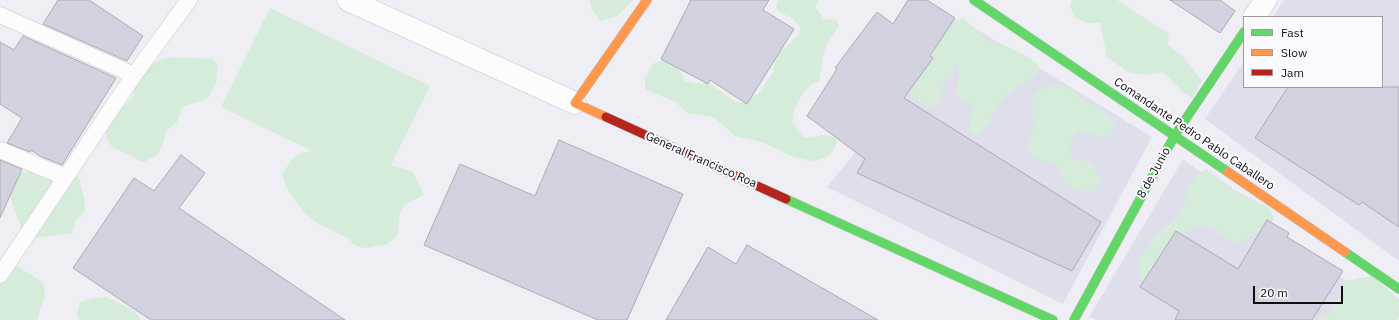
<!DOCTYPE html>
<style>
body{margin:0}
#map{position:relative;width:1399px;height:320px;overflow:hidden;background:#eeeef4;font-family:"IBM Plex Sans",sans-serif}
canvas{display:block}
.legend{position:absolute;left:1243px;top:16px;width:140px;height:72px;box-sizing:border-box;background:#fafafe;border:1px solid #9c9ca0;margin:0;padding:5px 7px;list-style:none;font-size:12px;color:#0f0f12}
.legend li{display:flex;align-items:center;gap:8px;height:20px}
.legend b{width:20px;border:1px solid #9c9ca0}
.scale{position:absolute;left:1253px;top:286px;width:90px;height:18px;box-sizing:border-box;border:2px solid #0f0f12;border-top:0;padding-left:5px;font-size:12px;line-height:14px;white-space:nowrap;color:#0f0f12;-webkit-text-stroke:3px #fafafe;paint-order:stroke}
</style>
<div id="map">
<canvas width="1399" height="320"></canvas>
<ul class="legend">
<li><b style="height:5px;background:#63d668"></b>Fast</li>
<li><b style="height:5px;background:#ff974d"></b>Slow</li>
<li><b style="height:5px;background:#b3261e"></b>Jam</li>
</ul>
<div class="scale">20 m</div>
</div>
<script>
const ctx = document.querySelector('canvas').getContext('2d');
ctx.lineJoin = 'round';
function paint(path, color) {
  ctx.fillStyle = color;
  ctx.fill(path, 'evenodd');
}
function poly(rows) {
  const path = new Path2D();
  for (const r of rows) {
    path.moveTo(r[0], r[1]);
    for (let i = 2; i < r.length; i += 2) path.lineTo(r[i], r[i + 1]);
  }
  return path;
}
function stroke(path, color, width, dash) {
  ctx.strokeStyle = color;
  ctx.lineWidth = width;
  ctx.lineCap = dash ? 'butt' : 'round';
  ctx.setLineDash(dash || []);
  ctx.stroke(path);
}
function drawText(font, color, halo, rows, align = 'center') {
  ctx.font = font + ' "IBM Plex Sans",sans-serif';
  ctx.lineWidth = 4;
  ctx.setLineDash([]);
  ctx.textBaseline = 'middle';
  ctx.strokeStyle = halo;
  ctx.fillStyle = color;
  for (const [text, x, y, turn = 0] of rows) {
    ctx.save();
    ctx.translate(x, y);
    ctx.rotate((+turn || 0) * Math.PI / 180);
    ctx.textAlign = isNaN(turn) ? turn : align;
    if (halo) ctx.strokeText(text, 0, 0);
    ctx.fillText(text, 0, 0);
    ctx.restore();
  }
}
paint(poly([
 [1284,0,1399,0,1399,261,1205,119,1244,61,1244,87,1382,87,1382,17,1273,17],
 [963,21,1152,137,1063,304,827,187],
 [1183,159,1398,320,1096,320,1089,317]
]), '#dfdfec');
paint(poly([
 [589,0,633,0,617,16,601,21,592,10],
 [778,0,818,0,815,7,824,19,836,20,839,26,827,43,823,56,819,82,811,85,801,96,794,110,792,123,804,138,825,135,836,138,837,143,833,151,826,158,812,161,793,157,762,142,735,136,713,117,688,113,674,101,648,91,645,88,645,79,652,64,667,59,679,69,685,81,700,84,709,83,736,102,743,102,758,94,773,72,775,57,799,35,800,27,792,18,779,12,776,8],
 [1072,0,1117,0,1169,34,1168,45,1183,57,1202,81,1192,98,1184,93,1163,72,1145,75,1128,72,1107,57,1100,23,1088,23,1075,18,1070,6],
 [270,8,430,86,391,165,413,172,424,195,411,201,404,206,400,212,398,235,387,244,367,248,359,247,353,244,349,239,315,222,304,212,287,189,282,174,293,158,299,154,312,151,221,107],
 [963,18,987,40,1004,45,1027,56,1037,64,1040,71,1031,79,1019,85,1002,100,998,104,990,122,977,135,970,132,970,118,975,105,963,102,957,94,959,76,958,64,954,65,953,74,943,84,938,103,931,108,915,99,909,91,907,84,931,57,950,22],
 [172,57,212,59,218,64,216,84,209,96,204,100,185,106,181,110,177,122,167,130,161,149,157,155,146,161,141,162,130,155,112,147,106,137,106,131,121,109,130,100,134,94,136,82,143,71,159,60],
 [1066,84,1079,97,1101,109,1114,122,1113,129,1108,136,1097,137,1087,131,1080,130,1073,136,1069,143,1073,158,1091,164,1096,169,1100,181,1094,191,1076,190,1066,184,1057,165,1051,161,1040,161,1030,154,1029,150,1030,141,1034,125,1032,97,1043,88],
 [75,165,84,197,85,211,76,221,72,233,34,238,23,232,10,197,14,184,22,172],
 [1206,169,1238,192,1271,209,1274,219,1269,225,1240,244,1227,239,1209,226,1198,225,1188,230,1147,287,1142,280,1138,263,1152,240,1179,215,1189,188,1197,174],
 [0,263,18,267,43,282,45,294,37,320,0,320],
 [1372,276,1399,299,1399,317,1397,320,1319,320,1330,312,1346,281],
 [106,297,132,309,141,320,79,320,77,314,80,302,93,298]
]), '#d6ecdb');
const building = poly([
 [58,0,89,0,143,36,127,61,43,24,58,0],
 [691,0,769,0,763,10,794,29,747,104,710,80,708,84,661,59,691,0],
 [908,0,927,0,955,18,930,56,933,58,904,98,1101,222,1072,271,857,173,865,159,807,116,837,69,835,68,877,12,893,24,908,0],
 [1170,0,1220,0,1235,11,1220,33,1170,0],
 [23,36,116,78,62,165,40,156,31,150,30,152,7,143,22,118,0,104,0,42,14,50,23,36],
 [1288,87,1399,87,1399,227,1362,202,1359,205,1255,138,1288,87],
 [559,140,683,194,627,320,598,320,424,245,460,164,535,196,559,140],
 [181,155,205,173,179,208,345,320,151,320,73,268,134,178,154,191,181,155],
 [0,160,22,169,0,218,0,160],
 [1267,220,1289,233,1287,237,1343,271,1312,320,1175,320,1179,311,1140,287,1176,231,1238,269,1267,220],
 [747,245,878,320,666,320,708,247,736,264,747,245]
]);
paint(building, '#d2d2e0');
stroke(building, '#ababb0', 1);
const lane = poly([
 [0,15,134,75],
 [0,150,65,177],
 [0,275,134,75,189,0]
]);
const street = poly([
 [348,0,575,103],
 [1254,17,1266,0]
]);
const fast = poly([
 [974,0,1228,172],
 [786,199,1053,320],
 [1345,252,1399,289],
 [1074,320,1175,135,1244,32]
]);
const slow = poly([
 [606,117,575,103,647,0],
 [1228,172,1345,252]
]);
const jam = poly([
 [606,117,786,199]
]);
stroke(lane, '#c6c6cb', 17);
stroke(street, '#c6c6cb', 23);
stroke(fast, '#c6c6cb', 10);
stroke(slow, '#c6c6cb', 10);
stroke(jam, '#c6c6cb', 10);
stroke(lane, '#fcfcfd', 16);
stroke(street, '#fcfcfd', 22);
stroke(fast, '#63d668', 9);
stroke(slow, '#ff974d', 9);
stroke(jam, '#b3261e', 9);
drawText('12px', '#0f0f12', '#fafafe', [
 ["Comandante Pedro Pablo Caballero",1194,134,34],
 ["General Francisco Roa",701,160,24],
 ["8 de Junio",1154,173,-61]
]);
</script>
